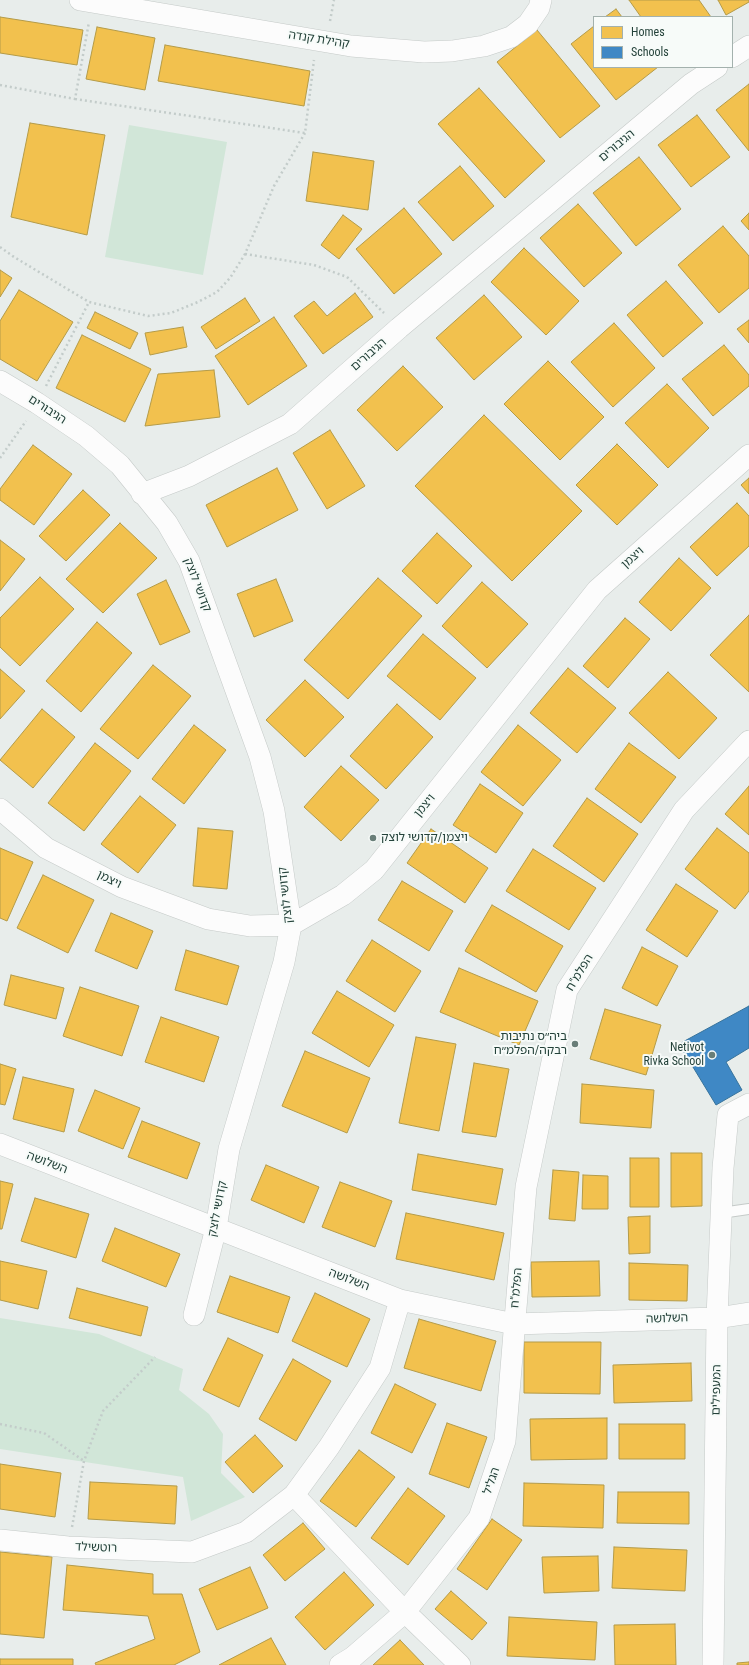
<!DOCTYPE html>
<meta charset="utf-8">
<style>
body{margin:0}
#map{position:relative;width:749px;height:1665px;overflow:hidden;background:#e8edeb;font-family:"Roboto Condensed",sans-serif}
canvas{display:block}
.legend{position:absolute;left:593px;top:16px;width:140px;height:52px;box-sizing:border-box;background:#f7fbf9;border:1px solid #a3b1ad;margin:0;padding:5px 7px;list-style:none;font-size:12px;color:#24423a}
.legend li{display:flex;align-items:center;gap:8px;height:20px}
.legend b{width:20px;border:1px solid #a3b1ad}
</style>
<div id="map">
<canvas width="749" height="1665"></canvas>
<ul class="legend">
<li><b style="height:11px;background:#f2c14e"></b>Homes</li>
<li><b style="height:11px;background:#3f88c5"></b>Schools</li>
</ul>
</div>
<script>
const ctx = document.querySelector('canvas').getContext('2d');
ctx.lineJoin = 'round';
function paint(path, color) {
  ctx.fillStyle = color;
  ctx.fill(path, 'evenodd');
}
function poly(rows) {
  const path = new Path2D();
  for (const r of rows) {
    path.moveTo(r[0], r[1]);
    for (let i = 2; i < r.length; i += 2) path.lineTo(r[i], r[i + 1]);
  }
  return path;
}
function stroke(path, color, width, dash) {
  ctx.strokeStyle = color;
  ctx.lineWidth = width;
  ctx.lineCap = dash ? 'butt' : 'round';
  ctx.setLineDash(dash || []);
  ctx.stroke(path);
}
function drawText(font, color, halo, rows, align = 'center') {
  ctx.font = font + ' "Roboto Condensed","Noto Sans Hebrew",sans-serif';
  ctx.lineWidth = 4;
  ctx.setLineDash([]);
  ctx.textBaseline = 'middle';
  ctx.strokeStyle = halo;
  ctx.fillStyle = color;
  for (const [text, x, y, turn = 0] of rows) {
    ctx.save();
    ctx.translate(x, y);
    ctx.rotate((+turn || 0) * Math.PI / 180);
    ctx.textAlign = isNaN(turn) ? turn : align;
    if (halo) ctx.strokeText(text, 0, 0);
    ctx.fillText(text, 0, 0);
    ctx.restore();
  }
}
paint(poly([
 [129,125,227,142,203,275,105,257],
 [0,1318,99,1334,183,1369,179,1390,209,1414,223,1434,221,1473,245,1497,191,1521,183,1477,0,1449]
]), '#d1e6d8');
const homes = poly([
 [629,0,699,0,711,17,641,17,629,0],
 [718,0,749,0,749,2,726,15,718,0],
 [616,9,622,17,605,17,616,9],
 [0,17,83,30,77,65,0,53,0,17],
 [594,26,594,67,658,67,616,100,571,44,594,26],
 [97,27,155,38,145,90,86,79,97,27],
 [537,30,600,106,560,138,497,62,537,30],
 [165,45,310,71,304,106,158,81,165,45],
 [749,84,749,151,716,110,749,84],
 [479,88,545,161,505,198,438,124,479,88],
 [697,115,730,157,691,187,658,145,697,115],
 [30,123,105,135,87,235,11,217,30,123],
 [313,152,374,161,368,210,306,201,313,152],
 [639,157,681,209,636,246,593,193,639,157],
 [460,166,494,206,453,241,418,202,460,166],
 [578,204,622,253,584,287,540,238,578,204],
 [404,208,442,254,394,294,356,249,404,208],
 [749,213,749,230,741,221,749,213],
 [343,215,362,229,339,259,321,245,343,215],
 [723,226,749,256,749,288,719,313,678,265,723,226],
 [524,248,579,301,546,335,491,282,524,248],
 [0,270,12,278,0,297,0,270],
 [666,281,703,323,663,357,627,315,666,281],
 [19,290,73,322,37,381,0,359,0,321,19,290],
 [355,293,373,317,323,354,294,316,314,301,327,316,355,293],
 [484,295,522,337,474,380,436,338,484,295],
 [245,298,260,321,216,349,201,327,245,298],
 [95,312,138,333,130,349,87,328,95,312],
 [274,317,307,366,248,405,215,356,274,317],
 [749,320,749,343,737,329,749,320],
 [614,323,655,368,613,407,571,362,614,323],
 [183,327,187,347,150,355,145,333,183,327],
 [82,335,151,369,125,422,56,388,82,335],
 [724,345,749,375,749,386,713,416,682,379,724,345],
 [548,361,604,417,560,460,504,404,548,361],
 [403,366,443,407,397,451,357,410,403,366],
 [214,370,220,417,145,426,158,374,214,370],
 [667,384,709,428,668,468,625,423,667,384],
 [484,415,582,511,512,581,415,486,484,415],
 [330,430,365,486,327,509,293,453,330,430],
 [617,444,658,485,617,525,576,485,617,444],
 [33,445,72,474,34,525,0,500,0,489,33,445],
 [277,468,298,510,227,547,206,505,277,468],
 [749,478,749,494,741,485,749,478],
 [83,490,110,515,66,561,39,536,83,490],
 [737,503,749,516,749,546,717,576,690,547,737,503],
 [120,523,157,558,103,613,66,579,120,523],
 [437,533,472,566,437,604,402,571,437,533],
 [0,540,25,559,0,591,0,540],
 [679,558,711,588,671,631,639,602,679,558],
 [40,577,74,609,20,666,0,647,0,618,40,577],
 [378,578,422,616,348,699,304,660,378,578],
 [276,579,293,621,254,637,237,594,276,579],
 [166,580,190,632,160,645,137,594,166,580],
 [482,582,528,624,487,668,442,626,482,582],
 [749,615,749,692,710,655,749,615],
 [625,618,650,639,608,688,583,666,625,618],
 [97,622,132,653,81,712,46,681,97,622],
 [423,634,476,678,440,720,387,676,423,634],
 [153,665,191,696,138,759,100,729,153,665],
 [568,668,616,708,577,753,530,713,568,668],
 [0,669,25,691,0,719,0,669],
 [668,672,717,718,679,759,629,713,668,672],
 [305,680,344,717,305,757,266,720,305,680],
 [397,704,433,737,386,789,350,756,397,704],
 [42,709,75,737,33,788,0,760,42,709],
 [194,725,226,750,184,804,152,779,194,725],
 [518,725,561,760,523,806,481,772,518,725],
 [95,743,131,771,84,831,48,803,95,743],
 [629,743,676,777,641,823,595,789,629,743],
 [341,766,379,800,341,841,304,807,341,766],
 [480,784,523,813,496,853,453,825,480,784],
 [749,786,749,835,725,814,749,786],
 [140,796,176,825,138,873,101,844,140,796],
 [587,798,638,834,604,882,553,846,587,798],
 [198,828,233,831,227,889,193,886,198,828],
 [717,828,749,853,749,891,735,909,685,869,717,828],
 [431,829,488,868,465,903,407,863,431,829],
 [0,848,33,862,7,921,0,918,0,848],
 [533,849,596,888,569,930,506,891,533,849],
 [43,875,94,900,68,953,17,928,43,875],
 [402,881,453,911,429,951,378,920,402,881],
 [676,884,718,911,687,957,646,930,676,884],
 [492,905,563,946,536,992,465,951,492,905],
 [111,913,153,931,137,969,95,951,111,913],
 [372,940,421,971,395,1012,346,981,372,940],
 [642,947,678,966,657,1006,622,988,642,947],
 [186,950,239,966,227,1005,175,990,186,950],
 [459,968,538,1001,519,1045,440,1012,459,968],
 [11,975,64,988,56,1019,4,1005,11,975],
 [80,987,139,1006,122,1056,63,1036,80,987],
 [337,991,394,1025,369,1067,312,1033,337,991],
 [605,1009,661,1025,646,1075,590,1059,605,1009],
 [161,1017,219,1037,204,1082,145,1062,161,1017],
 [416,1037,456,1044,439,1131,399,1123,416,1037],
 [305,1051,370,1078,347,1133,282,1106,305,1051],
 [474,1063,509,1069,496,1137,462,1132,474,1063],
 [0,1064,16,1069,5,1105,0,1104,0,1064],
 [23,1077,74,1089,64,1132,13,1119,23,1077],
 [582,1084,654,1090,651,1128,580,1123,582,1084],
 [95,1090,140,1108,123,1149,78,1131,95,1090],
 [142,1121,200,1143,187,1179,128,1157,142,1121],
 [671,1153,702,1153,702,1206,671,1207,671,1153],
 [418,1154,503,1169,496,1205,412,1190,418,1154],
 [630,1158,659,1158,659,1207,630,1207,630,1158],
 [266,1165,319,1187,304,1223,251,1200,266,1165],
 [553,1170,579,1172,575,1221,549,1219,553,1170],
 [583,1175,608,1176,608,1209,582,1209,583,1175],
 [0,1181,13,1184,2,1229,0,1229,0,1181],
 [340,1182,392,1201,375,1247,322,1227,340,1182],
 [35,1198,89,1214,76,1258,21,1241,35,1198],
 [406,1213,504,1233,494,1280,396,1259,406,1213],
 [650,1216,650,1253,629,1254,628,1217,650,1216],
 [115,1228,180,1254,166,1287,102,1261,115,1228],
 [0,1261,47,1271,38,1309,0,1300,0,1261],
 [599,1261,600,1296,532,1297,531,1262,599,1261],
 [629,1263,688,1265,687,1301,629,1300,629,1263],
 [230,1276,290,1297,278,1333,217,1312,230,1276],
 [77,1288,148,1307,141,1336,69,1318,77,1288],
 [315,1293,370,1319,347,1367,292,1341,315,1293],
 [419,1319,496,1341,481,1391,404,1368,419,1319],
 [228,1338,263,1355,239,1407,203,1390,228,1338],
 [524,1342,601,1342,600,1394,524,1393,524,1342],
 [293,1359,331,1381,296,1441,259,1419,293,1359],
 [691,1363,692,1401,614,1403,613,1365,691,1363],
 [395,1384,436,1404,412,1453,371,1433,395,1384],
 [607,1418,607,1459,531,1460,530,1419,607,1418],
 [447,1423,487,1437,469,1488,429,1474,447,1423],
 [619,1424,685,1424,685,1459,619,1459,619,1424],
 [255,1435,283,1466,253,1493,225,1462,255,1435],
 [359,1450,395,1477,356,1527,320,1501,359,1450],
 [0,1464,61,1473,55,1517,0,1509,0,1464],
 [90,1482,177,1486,175,1524,88,1519,90,1482],
 [524,1483,604,1485,603,1528,523,1526,524,1483],
 [408,1488,445,1516,408,1565,371,1538,408,1488],
 [618,1492,689,1492,689,1524,617,1523,618,1492],
 [492,1519,522,1540,487,1590,457,1569,492,1519],
 [303,1523,325,1549,285,1581,263,1555,303,1523],
 [614,1547,687,1550,685,1591,612,1588,614,1547],
 [0,1552,52,1557,44,1638,0,1634,0,1552],
 [598,1556,599,1591,544,1593,542,1557,598,1556],
 [67,1565,153,1574,153,1594,182,1594,200,1652,174,1665,96,1665,95,1663,155,1639,148,1616,63,1610,67,1565],
 [250,1567,268,1608,217,1630,199,1589,250,1567],
 [344,1572,374,1605,325,1650,295,1617,344,1572],
 [451,1591,487,1623,472,1640,435,1609,451,1591],
 [509,1617,597,1622,595,1660,507,1656,509,1617],
 [675,1624,676,1665,615,1665,614,1625,675,1624],
 [271,1638,286,1665,219,1665,271,1638],
 [400,1640,424,1665,373,1665,400,1640],
 [0,1659,73,1659,73,1665,0,1665,0,1659],
 [749,1662,749,1665,737,1665,737,1663,749,1662]
]);
paint(homes, '#f2c14e');
stroke(homes, '#b49b48', 1);
const schools = poly([
 [749,1006,749,1048,726,1062,742,1090,716,1105,679,1044,749,1006]
]);
paint(schools, '#3f88c5');
stroke(schools, '#37739b', 1);
const service = poly([
 [721,1213,749,1209]
]);
const minor = poly([
 [80,0,351,46,424,52,452,51,484,46,511,37,528,24,539,8,541,0],
 [732,57,749,46],
 [0,381,37,403,86,436,120,465,167,523,189,561,260,757,274,811,291,925,284,962,229,1149,216,1228,194,1315],
 [142,494,189,476,290,424,399,328,691,84,717,67],
 [0,809,46,848,122,887,208,919,250,926,291,925,343,895,374,870,597,590,749,455],
 [0,1144,400,1300,514,1324,717,1318,749,1313],
 [294,1495,405,1612,460,1665],
 [0,1540,68,1547,192,1552,246,1532,294,1495,329,1447,380,1368,400,1300],
 [340,1665,353,1657,405,1612,479,1518,505,1441,526,1187,567,990,684,810,749,741],
 [713,1665,717,1318,723,1168,728,1115,749,1104]
]);
stroke(service, '#c5cac8', 12);
stroke(minor, '#c5cac8', 22);
stroke(poly([
 [330,21,334,0],
 [0,85,75,99,89,22],
 [75,99,305,133,314,60],
 [0,247,14,257,89,302,148,316,171,313,198,302,217,292,230,278,245,254,274,186,305,133],
 [245,254,314,265,347,277,384,313],
 [46,386,89,302],
 [0,458,26,421],
 [0,1424,44,1433,84,1461],
 [72,1527,84,1461,103,1411,155,1357]
]), '#c3ccca', 2.5, [2, 3]);
stroke(service, '#fcfcfc', 10);
stroke(minor, '#fcfcfc', 21);
for (const [x, y, r, color] of [
 [373,838,4,"#697e78"],
 [575,1044,4,"#697e78"],
 [712,1055,4,"#697e78"]
]) {
  const dot = new Path2D();
  dot.arc(x, y, r, 0, 2 * Math.PI);
  ctx.fillStyle = color;
  ctx.fill(dot);
  stroke(dot, '#f7fbf9', 1.5);
}
drawText('12px', '#24423a', '#f7fbf9', [
 ["קהילת קנדה",319,40,9],
 ["הגיבורים",617,146,-40],
 ["הגיבורים",369,355,-41],
 ["הגיבורים",47,410,33],
 ["ויצמן",633,558,-42],
 ["קדושי לוצק",197,585,69],
 ["ויצמן",425,806,-51],
 ["ויצמן",109,880,26],
 ["קדושי לוצק",286,895,-96],
 ["הפלמ\"ח",580,973,-59],
 ["השלושה",47,1163,21],
 ["קדושי לוצק",218,1209,-79],
 ["השלושה",349,1280,21],
 ["הפלמ\"ח",517,1288,-85],
 ["השלושה",667,1319,-2],
 ["המעפילים",717,1390,-89],
 ["הגליל",492,1481,-71],
 ["רוטשילד",96,1548,2]
]);
drawText('12px', '#24423a', '#f7fbf9', [
 ["ויצמן/קדושי לוצק",381,838,"left"],
 ["ביה״ס נתיבות",567,1037],
 ["רבקה/הפלמ״ח",567,1051],
 ["Netivot",704,1048],
 ["Rivka School",704,1062]
], 'right');
</script>
